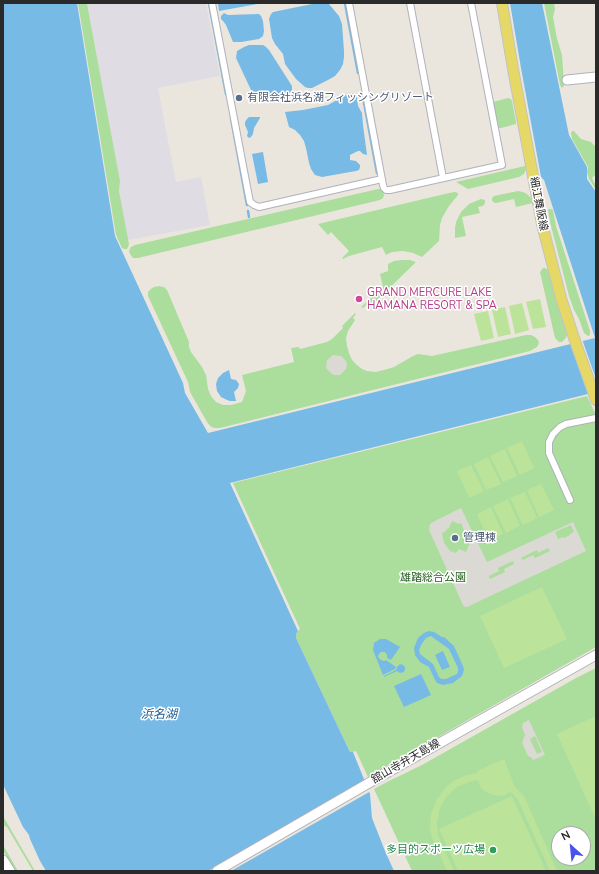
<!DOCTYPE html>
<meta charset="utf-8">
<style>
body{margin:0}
#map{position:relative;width:599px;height:874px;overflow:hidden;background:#ebe6dd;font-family:"Nunito Sans",sans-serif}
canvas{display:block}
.frame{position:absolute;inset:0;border:4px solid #2a2a2a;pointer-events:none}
.north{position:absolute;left:551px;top:826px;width:40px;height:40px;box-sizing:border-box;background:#fff;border:1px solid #aaa;border-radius:50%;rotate:333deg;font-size:11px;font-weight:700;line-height:16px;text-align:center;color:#2a2a2a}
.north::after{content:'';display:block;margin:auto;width:14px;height:18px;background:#4952eb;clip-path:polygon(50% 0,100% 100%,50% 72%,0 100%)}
</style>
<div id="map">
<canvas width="599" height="874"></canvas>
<div class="frame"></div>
<div class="north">N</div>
</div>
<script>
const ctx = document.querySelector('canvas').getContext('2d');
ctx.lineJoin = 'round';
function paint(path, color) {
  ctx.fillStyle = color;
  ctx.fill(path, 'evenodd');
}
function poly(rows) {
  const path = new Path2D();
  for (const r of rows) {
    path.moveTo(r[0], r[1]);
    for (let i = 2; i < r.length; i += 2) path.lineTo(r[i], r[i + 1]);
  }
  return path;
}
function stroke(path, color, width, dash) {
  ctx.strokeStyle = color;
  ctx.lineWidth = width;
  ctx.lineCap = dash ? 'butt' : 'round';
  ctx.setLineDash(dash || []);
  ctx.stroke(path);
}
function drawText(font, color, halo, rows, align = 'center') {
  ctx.font = font + ' "Nunito Sans","Noto Sans JP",sans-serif';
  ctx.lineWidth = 3;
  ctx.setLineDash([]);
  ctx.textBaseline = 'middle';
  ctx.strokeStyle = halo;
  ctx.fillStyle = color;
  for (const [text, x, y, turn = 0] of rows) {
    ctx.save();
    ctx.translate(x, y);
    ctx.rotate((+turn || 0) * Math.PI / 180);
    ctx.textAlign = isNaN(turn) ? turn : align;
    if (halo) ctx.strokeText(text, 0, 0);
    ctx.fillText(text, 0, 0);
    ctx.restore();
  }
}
paint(poly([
 [87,3,206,3,220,76,158,88,176,182,201,177,210,225,128,240,119,191,120,181,88,9]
]), '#dfdde3');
paint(poly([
 [78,3,87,3,88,9,120,181,119,191,129,244,128,247,127,249,124,249,122,248,116,235],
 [544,3,554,3,555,9,553,17,557,39,562,55,564,84,564,86,562,88,560,85],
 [508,98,511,99,512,101,516,122,516,124,501,128,498,128,493,104,493,102],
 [572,131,574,131,581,139,591,142,596,147,596,174,592,178,596,186,596,190,589,179,587,172,588,167,572,139,571,133],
 [525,166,526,169,524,174,519,177,468,189,456,182],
 [378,189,381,189,383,192,384,195,383,198,380,200,138,258,133,258,130,254,129,251,131,247,135,245],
 [518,191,523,192,527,194,531,198,533,203,516,207,514,199,496,203,493,202,492,200,492,198,494,196],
 [455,192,458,193,458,195,449,206,442,218,440,225,439,241,422,257,413,253,403,251,392,252,386,255,382,247,349,256,343,259,342,258,349,251,331,232,328,235,318,224,449,193],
 [481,199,485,200,485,203,483,206,478,207,480,213,462,217,466,236,455,238,455,228,456,222,461,212,469,204],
 [549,209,551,209,553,210,556,226,590,331,590,335,588,336,584,333,579,319,574,310,569,296,550,222,548,210],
 [402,260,410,260,416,262,369,308,366,305,363,308,361,307,383,287,380,274,388,271,388,264,394,261],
 [543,268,545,268,548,270,567,334,566,338,562,342,559,342,555,338,540,272],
 [159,286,164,287,167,290,189,342,189,347,191,352,202,367,206,375,208,389,211,396,216,402,223,405,231,405,242,402,246,391,242,375,294,362,291,348,299,347,300,349,327,342,332,339,343,328,342,326,355,313,356,314,353,318,355,320,348,331,346,338,347,346,349,353,352,360,357,365,362,369,367,371,375,372,384,370,394,367,413,356,418,354,432,356,526,335,531,335,535,337,538,340,539,343,537,347,530,351,220,428,214,428,210,426,207,422,190,392,188,382,148,296,148,292,151,289,154,287],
 [587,396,596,415,596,647,368,777,356,751,353,752,350,752,349,750,296,638,296,634,298,631,300,629,233,483],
 [596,668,596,871,412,871,374,789,387,782,422,765,576,678],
 [559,834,583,834,583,858,559,858],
 [3,816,35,871,33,871,7,827,3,825],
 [3,845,18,871,15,871,3,850]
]), '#abdd9d');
paint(poly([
 [540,299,546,327,533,329,526,302],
 [522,303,529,330,515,334,509,306],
 [505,307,511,334,498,337,492,310],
 [488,311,494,338,481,341,474,314],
 [522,441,534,468,520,475,507,448],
 [505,449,517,476,503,482,490,456],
 [488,457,501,484,486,490,474,464],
 [471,465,484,491,469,498,457,471],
 [541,484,554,510,539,517,527,490],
 [525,492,537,518,523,525,510,498],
 [508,499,520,526,506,533,493,506],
 [491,507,503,534,489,541,477,514],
 [542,587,567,639,504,668,480,616],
 [596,716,596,820,557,734],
 [504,759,515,787,524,796,557,871,550,871,518,800,513,794,510,792,505,795,500,796,490,794,482,789,477,780,469,782,457,787,447,796,440,808,437,822,438,835,454,871,447,871,432,838,430,829,431,814,437,799,447,786,453,781,467,775,477,773,477,771],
 [512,796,546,871,458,871,439,829]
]), '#bbe49a');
paint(poly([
 [333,355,341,356,346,361,347,364,346,369,340,375,335,375,332,374,326,368,327,360],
 [461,508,487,562,573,522,586,551,467,607,465,607,463,605,429,530,430,524,433,522],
 [452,521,459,524,461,523,470,544,469,545,466,552,459,549,456,553,453,552,454,551,451,552,444,543,442,533,446,531,447,529,449,528],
 [571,525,574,532,570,534,570,535,564,538,563,537,558,539,555,532],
 [548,548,550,551,535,558,533,555,523,560,521,558,537,550,538,553],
 [513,561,514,564,504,569,505,572,490,579,489,576,499,571,498,568],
 [529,720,545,755,533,760,531,757,528,756,522,743,525,735,522,727,523,723],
 [535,736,542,752,537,754,530,739]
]), '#dbd9d3');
paint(poly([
 [3,3,77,3,115,236,183,383,185,393,208,433,595,338,544,180,541,177,521,68,510,3,542,3,569,135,587,167,587,179,596,192,596,394,588,394,230,483,298,631,296,634,296,638,349,750,350,752,353,752,370,794,372,818,385,851,394,871,46,871,40,861,30,839,29,835,23,827,6,791,3,784],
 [218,3,263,3,219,11],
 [317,3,329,4,339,16,342,24,344,51,344,57,343,64,340,70,335,76,328,80,312,88,308,88,305,87,296,79,285,64,283,54,275,44,272,38,269,19,271,14,273,12],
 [224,13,228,15,259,14,261,16,263,21,264,31,263,36,259,39,241,42,233,42,226,25,223,21,221,19,221,16],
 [249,45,263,45,266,47,269,50,292,86,292,90,289,95,279,99,270,100,258,97,251,90,236,58,237,51,244,47],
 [351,93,355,94,357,97,358,106,362,113,363,125,367,155,363,154,360,151,358,151,350,155,350,160,356,161,360,165,360,167,359,170,356,171,322,177,315,175,311,169,309,163,306,148,304,141,300,135,295,130,289,127,285,112,303,110,328,105,337,100,341,97],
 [249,117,260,117,260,118,254,128,253,134,251,137,249,138,247,136,248,132,245,125,245,122,247,119],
 [263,152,268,182,258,184,252,154],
 [229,370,231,379,236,380,239,384,238,388,234,392,236,401,230,401,227,400,221,397,217,391,216,384,218,378,223,373],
 [429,631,434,632,442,637,444,637,454,646,463,666,464,670,462,676,453,683,443,685,437,683,435,680,429,667,420,662,415,655,414,648,418,638,424,633],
 [431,636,449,649,458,668,458,671,457,674,446,679,441,679,439,677,433,664,420,654,419,650,421,645,426,638],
 [380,639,386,639,400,647,391,660,387,658,387,655,385,652,381,652,379,654,378,657,381,660,384,661,386,660,396,667,395,669,383,675,373,650,374,643],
 [443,651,450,667,442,670,435,655],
 [400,664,403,665,405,667,405,669,404,672,400,673,397,671,384,677,384,676,396,670,397,667],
 [421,674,431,695,404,707,394,686]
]), '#77bae5');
paint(poly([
 [582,339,596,379,596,396,589,396,570,342],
 [366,780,371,791,231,871,208,871]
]), '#ebe6dd');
stroke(poly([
 [209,3,226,94],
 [345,3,358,73],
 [362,92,377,173],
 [231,118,247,205],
 [248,211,249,217]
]), '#77bae5', 2.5);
const street = poly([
 [212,3,249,197,250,202,254,205,259,207,382,179],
 [349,3,383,185,384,188,386,190,390,190,502,165,471,3],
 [410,3,443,178],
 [570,500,549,453,549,442,553,434,560,427,566,424,596,418]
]);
const secondary = poly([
 [567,80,596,77],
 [3,860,10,871],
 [217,871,374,780,596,655]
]);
const primary = poly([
 [502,3,513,69,542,224,561,298,574,338,596,400]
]);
stroke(street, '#b0b1bc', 8);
stroke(secondary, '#b0b1bc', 11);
stroke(primary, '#c3c3c3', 12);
stroke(street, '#fff', 6);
stroke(secondary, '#fff', 9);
stroke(primary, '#e5d867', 10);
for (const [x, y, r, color] of [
 [239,98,4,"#5c6f8a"],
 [359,299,4,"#d1479c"],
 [455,538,4,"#5c6f8a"],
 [493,850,4,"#2e9e5b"]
]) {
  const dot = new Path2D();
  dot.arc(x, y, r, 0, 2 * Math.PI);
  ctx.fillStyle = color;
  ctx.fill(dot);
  stroke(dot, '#fff', 1.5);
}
drawText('11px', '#4e5e75', '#fff', [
 ["有限会社浜名湖フィッシングリゾート",247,98],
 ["管理棟",463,538]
], 'left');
drawText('11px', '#2a2a2a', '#fff', [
 ["細江舞阪線",538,204,79],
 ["舘山寺弁天島線",406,762,-30]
]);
drawText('11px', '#b23c85', '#fff', [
 ["GRAND MERCURE LAKE",367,293],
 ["HAMANA RESORT & SPA",367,306]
], 'left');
drawText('11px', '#25611f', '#fff', [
 ["雄踏総合公園",433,578]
]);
drawText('11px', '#27864d', '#fff', [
 ["多目的スポーツ広場",485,850]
], 'right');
drawText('italic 12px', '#18578f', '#fff', [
 ["浜名湖",159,715]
]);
</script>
